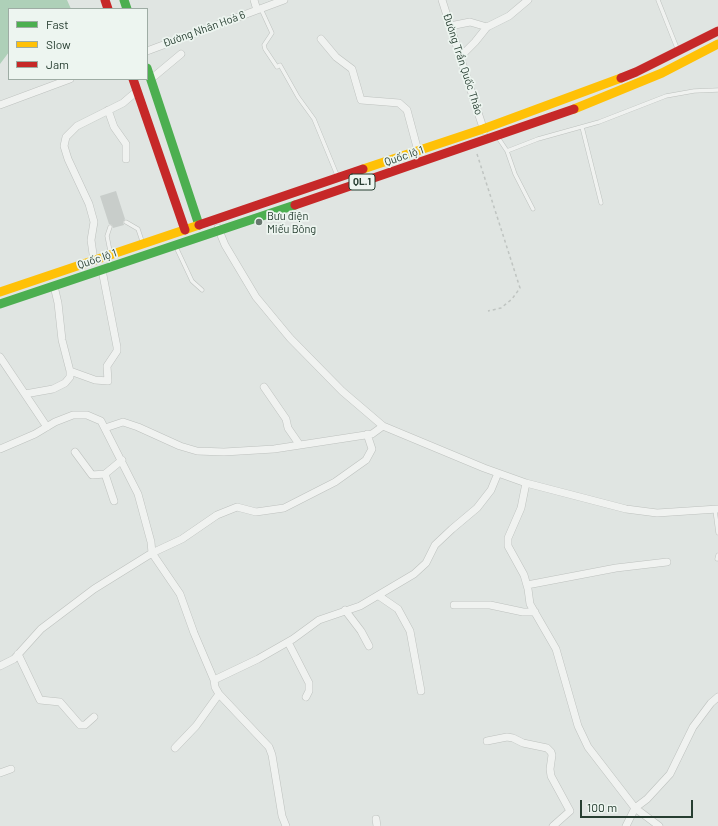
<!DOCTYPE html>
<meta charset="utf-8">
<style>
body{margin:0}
#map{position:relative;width:718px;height:826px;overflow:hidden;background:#e0e5e2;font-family:Barlow,sans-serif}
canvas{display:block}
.legend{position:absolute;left:8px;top:8px;width:140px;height:72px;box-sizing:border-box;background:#edf5f0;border:1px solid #9eaca4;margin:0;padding:5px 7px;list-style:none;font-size:12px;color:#273e31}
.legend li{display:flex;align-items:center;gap:8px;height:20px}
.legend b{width:20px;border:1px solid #9eaca4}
.scale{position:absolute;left:580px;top:800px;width:113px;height:18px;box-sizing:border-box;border:2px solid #273e31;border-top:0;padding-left:5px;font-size:12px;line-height:14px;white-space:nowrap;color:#273e31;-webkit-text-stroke:3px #edf5f0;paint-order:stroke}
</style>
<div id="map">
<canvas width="718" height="826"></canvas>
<ul class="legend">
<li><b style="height:5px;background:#4caf50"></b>Fast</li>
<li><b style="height:5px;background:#ffc107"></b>Slow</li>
<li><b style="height:5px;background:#c62828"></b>Jam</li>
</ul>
<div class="scale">100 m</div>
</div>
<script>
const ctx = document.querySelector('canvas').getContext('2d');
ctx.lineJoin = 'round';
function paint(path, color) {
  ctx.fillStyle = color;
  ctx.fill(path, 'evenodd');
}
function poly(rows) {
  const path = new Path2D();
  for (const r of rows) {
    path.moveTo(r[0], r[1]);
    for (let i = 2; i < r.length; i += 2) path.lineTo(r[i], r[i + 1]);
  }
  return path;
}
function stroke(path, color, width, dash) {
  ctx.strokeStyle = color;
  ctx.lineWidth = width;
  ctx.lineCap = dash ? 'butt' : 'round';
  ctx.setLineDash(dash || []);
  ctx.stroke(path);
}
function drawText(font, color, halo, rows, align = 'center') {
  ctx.font = font + ' Barlow,sans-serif';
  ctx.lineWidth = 3.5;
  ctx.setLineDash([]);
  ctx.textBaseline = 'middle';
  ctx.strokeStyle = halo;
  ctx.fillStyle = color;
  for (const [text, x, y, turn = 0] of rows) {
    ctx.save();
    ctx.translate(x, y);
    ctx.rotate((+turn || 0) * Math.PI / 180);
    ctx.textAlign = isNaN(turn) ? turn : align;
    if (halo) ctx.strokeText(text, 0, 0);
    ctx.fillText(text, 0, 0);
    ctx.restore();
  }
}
paint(poly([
 [0,0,67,0,71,9,9,9,9,52,0,64]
]), '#aed0b8');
paint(poly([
 [116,191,125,219,123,222,124,225,113,228,112,225,109,224,100,196]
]), '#c8cdca');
const lane = poly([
 [658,0,677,48],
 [261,9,272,33,264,45,265,49,277,67,280,65,298,97,314,119,337,175],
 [582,127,601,203],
 [499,139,507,151,538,139,599,122,666,96,694,91,718,90],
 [507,151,515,174,533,209],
 [126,222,138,229,142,241],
 [110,227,107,236,110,251],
 [176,247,192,281,202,290],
 [715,510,718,533],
 [717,559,718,555]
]);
const street = poly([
 [254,0,257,10],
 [442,0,484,131],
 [450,26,470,22,487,27],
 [321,39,336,57,352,69,361,100,399,103,407,110,418,151],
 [147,51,284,0],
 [461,56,475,42,487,27,509,16,528,0],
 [151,79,181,54],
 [0,105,70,79],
 [108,110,114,127,126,144,126,159],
 [218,228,225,245,256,297,290,338,342,391,383,426,484,468,526,483,626,509,657,513,718,509],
 [94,261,91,240,94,222,89,204,68,159,64,146,66,137,77,126,123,103,137,91],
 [0,357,47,427],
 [70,371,95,380,108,381,107,366,117,351,117,347,102,270],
 [264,387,286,419,288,428,299,444],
 [25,394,53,389,65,383,70,377,70,371,62,340,58,303,54,286],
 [105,428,123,422,138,427,180,446,197,451,224,452,274,449,372,434,383,426],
 [0,449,35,434,55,422,73,415,87,415,101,421,138,494,151,542,152,553,180,594,194,633,214,680,215,687,219,694,269,747,272,755,282,816,286,826],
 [75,452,92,475,105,474,122,460],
 [105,474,114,501],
 [526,483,521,508,508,538,508,546,524,575,528,589,530,604,556,649,578,726,588,747,635,808,659,826],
 [527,585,616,568,667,562],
 [379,596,398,609,410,631,421,691],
 [454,605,490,605,523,612,535,612],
 [345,610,361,631,369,646],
 [288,642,309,683,309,691,306,697],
 [18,654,40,700,60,702,80,725,85,725,94,717],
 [0,666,14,659,41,629,94,589,152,553,182,539,217,515,237,507,256,512,284,508,335,482,366,460,372,449,367,434],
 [214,680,258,659,293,639,319,620,360,606,414,574,426,563,435,545,452,529,477,508,491,490,498,473],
 [487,741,507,737,513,738,523,743,547,748,551,752,552,755,550,769,551,776,570,811,553,826],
 [175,748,196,726,219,694],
 [0,773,11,769],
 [376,819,377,826],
 [626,826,635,808,647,799,670,774,693,727,711,703,718,697]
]);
stroke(lane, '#bdc1be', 4.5);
stroke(street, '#bdc1be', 8);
stroke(poly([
 [477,154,520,288,512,299,501,308,488,311]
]), '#bfc4c1', 1.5, [3, 3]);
stroke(lane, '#f0f2f0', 3.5);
stroke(street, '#f0f2f0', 7);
stroke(poly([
 [124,0,127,9],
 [147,68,199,225],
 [0,304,295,205]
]), '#4caf50', 9);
stroke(poly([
 [574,109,662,73,718,44],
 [363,169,483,129,621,78],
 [0,292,199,225]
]), '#ffc107', 9);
stroke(poly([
 [105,0,108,9],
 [621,78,636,72,718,31],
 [133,79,185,230],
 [295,205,574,109],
 [199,225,363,169]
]), '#c62828', 9);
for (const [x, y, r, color] of [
 [259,222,4,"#68786f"]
]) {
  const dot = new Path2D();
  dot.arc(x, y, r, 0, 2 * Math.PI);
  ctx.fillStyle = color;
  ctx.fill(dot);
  stroke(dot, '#edf5f0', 1.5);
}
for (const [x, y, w] of [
 [362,182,26]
]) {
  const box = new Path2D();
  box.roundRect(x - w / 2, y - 8, w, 16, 3);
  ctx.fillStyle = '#edf5f0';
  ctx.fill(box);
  stroke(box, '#273e31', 1);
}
drawText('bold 10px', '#273e31', null, [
 ["QL.1",362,182]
]);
drawText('11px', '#273e31', '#edf5f0', [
 ["Đường Nhân Hoà 6",204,29,-20],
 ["Đường Trần Quốc Thảo",463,64,72],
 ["Quốc lộ 1",404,156,-19],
 ["Quốc lộ 1",97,259,-19]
]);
drawText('11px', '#273e31', '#edf5f0', [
 ["Bưu điện",267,216],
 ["Miếu Bông",267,229]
], 'left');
</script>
